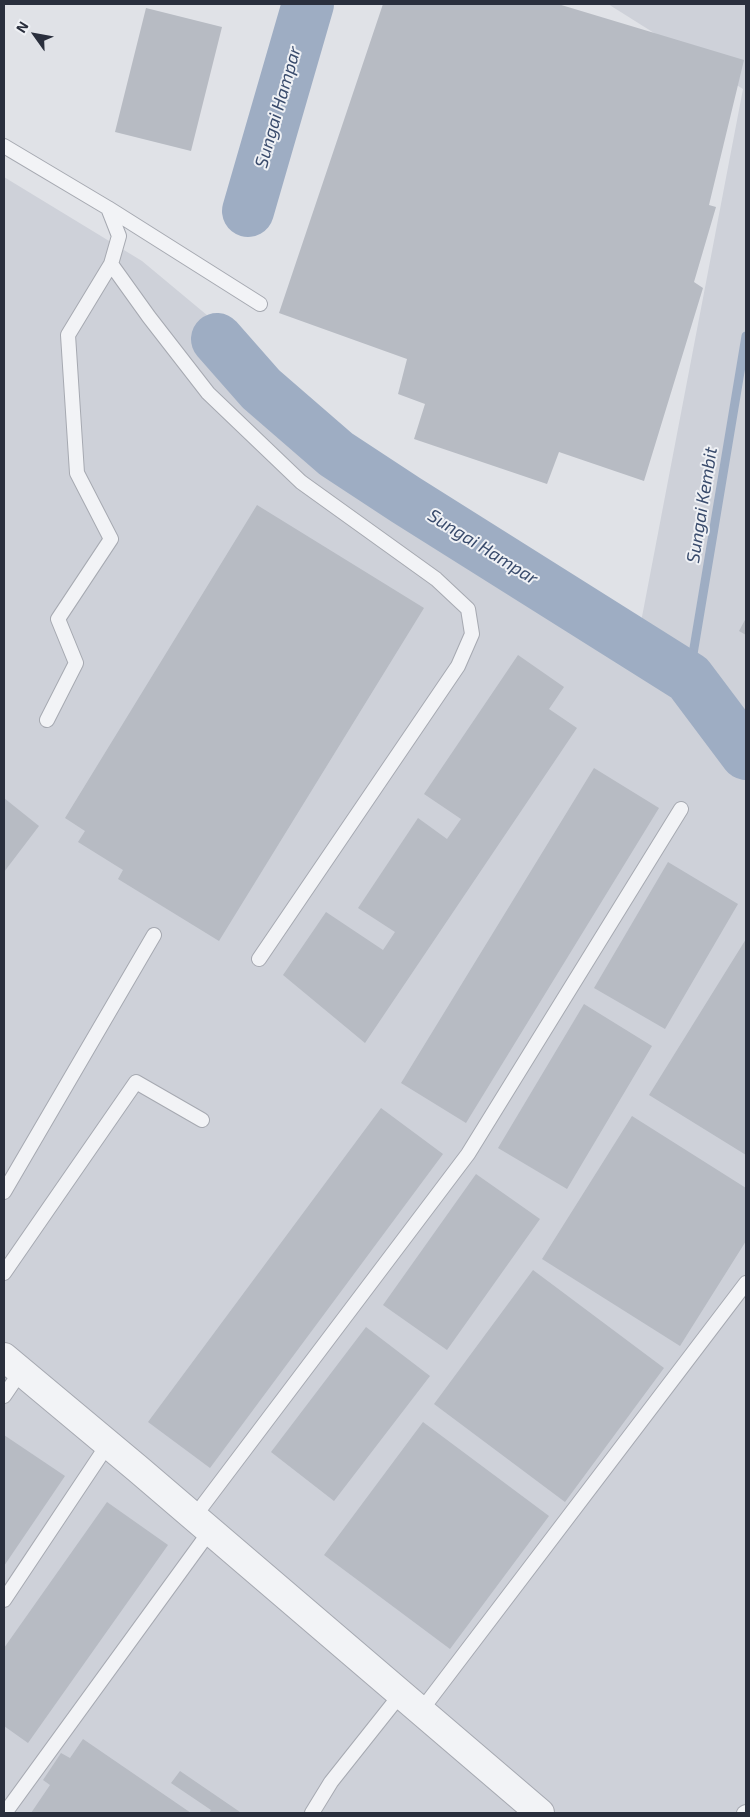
<!DOCTYPE html>
<style>
body{margin:0}
#map{position:relative;width:750px;height:1817px;overflow:hidden;background:#e0e2e7;font-family:"Exo 2",sans-serif}
canvas{display:block}
.frame{position:absolute;inset:0;border:5px solid #2a2f3d;pointer-events:none}
.north{position:absolute;left:10px;top:10px;width:50px;height:50px;-webkit-text-stroke:4px #eff1f5;paint-order:stroke;rotate:302deg;font-size:14px;font-weight:700;line-height:20px;text-align:center;color:#2a2f3d}
.north::after{content:'';display:block;margin:auto;width:18px;height:22px;background:#2a2f3d;clip-path:polygon(50% 0,100% 100%,50% 72%,0 100%)}
</style>
<div id="map">
<canvas width="750" height="1817"></canvas>
<div class="frame"></div>
<div class="north">N</div>
</div>
<script>
const ctx = document.querySelector('canvas').getContext('2d');
ctx.lineJoin = 'round';
function paint(path, color) {
  ctx.fillStyle = color;
  ctx.fill(path, 'evenodd');
}
function poly(rows) {
  const path = new Path2D();
  for (const r of rows) {
    path.moveTo(r[0], r[1]);
    for (let i = 2; i < r.length; i += 2) path.lineTo(r[i], r[i + 1]);
  }
  return path;
}
function stroke(path, color, width, dash) {
  ctx.strokeStyle = color;
  ctx.lineWidth = width;
  ctx.lineCap = dash ? 'butt' : 'round';
  ctx.setLineDash(dash || []);
  ctx.stroke(path);
}
function drawText(font, color, halo, rows, align = 'center') {
  ctx.font = font + ' "Exo 2",sans-serif';
  ctx.lineWidth = 4;
  ctx.setLineDash([]);
  ctx.textBaseline = 'middle';
  ctx.strokeStyle = halo;
  ctx.fillStyle = color;
  for (const [text, x, y, turn = 0] of rows) {
    ctx.save();
    ctx.translate(x, y);
    ctx.rotate((+turn || 0) * Math.PI / 180);
    ctx.textAlign = isNaN(turn) ? turn : align;
    if (halo) ctx.strokeText(text, 0, 0);
    ctx.fillText(text, 0, 0);
    ctx.restore();
  }
}
paint(poly([
 [608,4,746,4,746,1813,4,1813,4,177,142,261,363,445,641,622,743,89]
]), '#ced1d9');
stroke(poly([
 [689,678,746,336]
]), '#9eadc3', 9);
stroke(poly([
 [248,211,308,4],
 [217,339,261,389,336,454,406,500,689,678,746,754]
]), '#9eadc3', 52);
paint(poly([
 [383,4,558,4,744,60,709,205,716,207,694,282,703,288,644,481,559,452,547,484,414,439,425,404,398,394,407,359,279,313],
 [146,8,222,27,191,151,115,132],
 [257,505,424,608,219,941,118,879,123,870,78,842,85,831,65,818],
 [746,618,746,635,739,631],
 [518,655,564,687,549,709,577,728,365,1043,283,975,326,912,383,950,395,932,358,908,418,818,447,839,461,819,424,794],
 [594,768,659,808,466,1123,401,1083],
 [4,798,39,826,4,872],
 [668,862,738,904,665,1029,594,988],
 [746,939,746,1155,649,1095],
 [584,1004,652,1046,567,1189,498,1148],
 [381,1108,443,1154,210,1468,148,1422],
 [632,1116,746,1188,746,1241,680,1346,542,1259],
 [476,1174,540,1219,447,1350,383,1305],
 [533,1270,664,1368,565,1502,434,1404],
 [366,1327,430,1376,334,1501,271,1452],
 [423,1422,549,1516,450,1649,324,1555],
 [4,1435,65,1476,4,1566],
 [107,1502,168,1545,28,1743,4,1726,4,1648],
 [83,1739,191,1813,31,1813,50,1785,43,1780,61,1753,70,1758],
 [180,1771,240,1812,239,1813,209,1813,211,1810,171,1783]
]), '#b7bbc3');
const service = poly([
 [4,146,108,208],
 [111,264,149,317,208,393,301,482,436,579,468,609,472,634,458,666,259,959],
 [47,720,76,663,58,619,111,539,77,473,68,335,111,264,119,236,108,208,260,304],
 [4,1192,154,935],
 [4,1273,136,1082,202,1120],
 [4,1396,21,1371],
 [194,1517,468,1154,681,809],
 [4,1600,108,1444],
 [420,1712,746,1283],
 [5,1813,210,1531],
 [312,1813,331,1782,400,1695],
 [744,1813,746,1812]
]);
const minor = poly([
 [4,1357,138,1469,540,1813]
]);
stroke(service, '#a6a9b1', 16);
stroke(minor, '#a6a9b1', 30);
stroke(service, '#f2f3f6', 14);
stroke(minor, '#f2f3f6', 28);
drawText('italic 18px', '#394b6c', '#eff1f5', [
 ["Sungai Hampar",278,107,-74],
 ["Sungai Kembit",702,505,-81],
 ["Sungai Hampar",483,547,32]
]);
</script>
